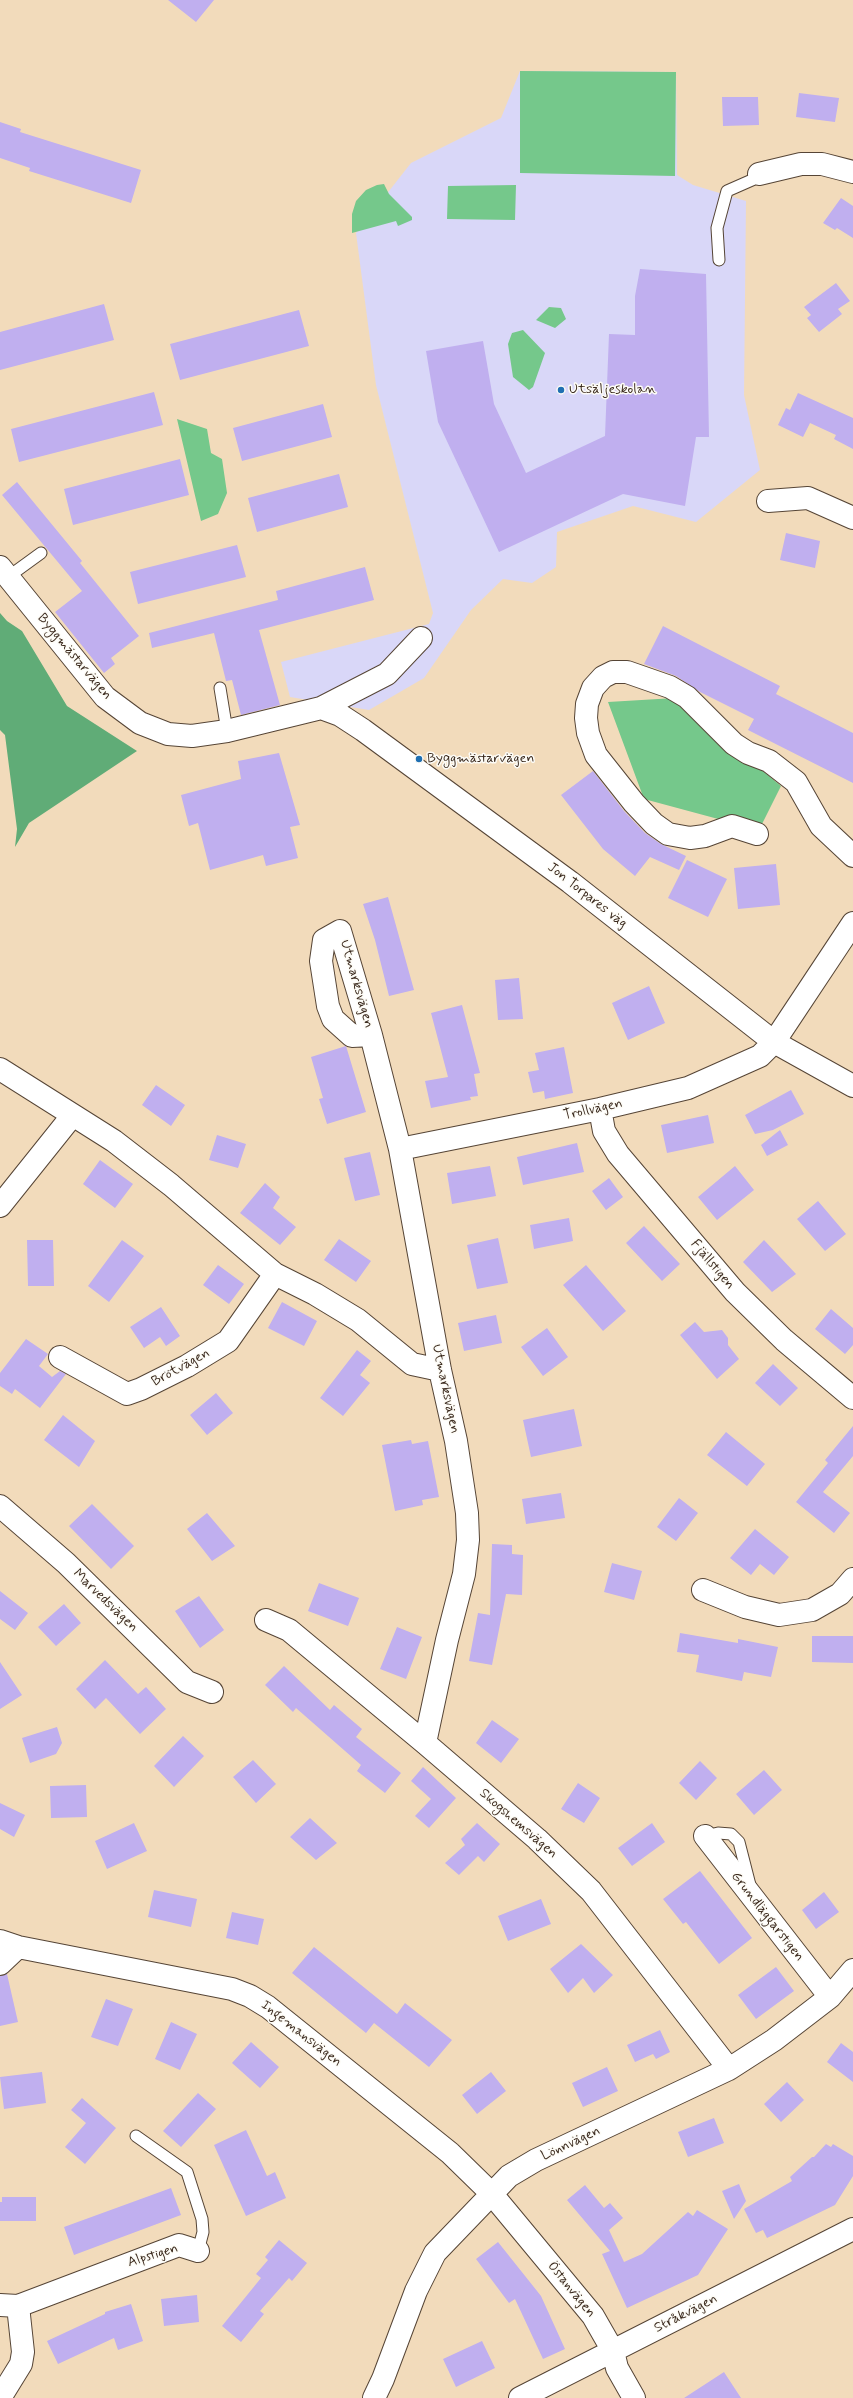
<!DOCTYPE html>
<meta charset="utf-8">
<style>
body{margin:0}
canvas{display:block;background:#f2dbbb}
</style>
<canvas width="853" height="2398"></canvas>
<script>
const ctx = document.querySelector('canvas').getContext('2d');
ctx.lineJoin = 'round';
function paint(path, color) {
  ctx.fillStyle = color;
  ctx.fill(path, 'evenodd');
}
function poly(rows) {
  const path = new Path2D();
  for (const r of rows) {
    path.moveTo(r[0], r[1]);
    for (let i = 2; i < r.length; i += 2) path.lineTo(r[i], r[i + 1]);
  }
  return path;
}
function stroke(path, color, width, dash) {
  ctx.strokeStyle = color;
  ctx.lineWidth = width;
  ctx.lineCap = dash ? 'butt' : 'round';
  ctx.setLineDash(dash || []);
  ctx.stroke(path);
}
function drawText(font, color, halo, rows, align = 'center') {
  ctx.font = font + ' Mynerve,sans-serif';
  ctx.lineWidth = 3;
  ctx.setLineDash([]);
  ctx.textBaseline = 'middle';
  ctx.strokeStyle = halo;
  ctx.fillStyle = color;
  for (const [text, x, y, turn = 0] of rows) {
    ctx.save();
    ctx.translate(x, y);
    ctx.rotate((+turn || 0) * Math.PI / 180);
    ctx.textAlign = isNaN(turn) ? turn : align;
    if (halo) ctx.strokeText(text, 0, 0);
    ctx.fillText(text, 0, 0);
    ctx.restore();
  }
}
paint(poly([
 [520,71,676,72,677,175,693,185,746,201,744,395,760,470,696,522,633,506,557,532,556,567,532,583,503,579,471,610,424,678,369,710,290,697,281,662,429,624,433,613,376,385,356,233,411,163,501,118]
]), '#d9d7f8');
paint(poly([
 [520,71,676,72,675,176,520,173],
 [384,184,389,194,412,217,412,220,398,226,396,221,352,233,352,214,356,201,366,190,377,185],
 [516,185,515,220,447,219,448,186],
 [549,307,561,308,566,319,555,328,536,320],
 [523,330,545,353,533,387,529,390,513,377,508,344,512,333],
 [177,419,207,429,211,453,222,459,227,493,218,514,201,521],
 [675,698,781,786,759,830,644,799,608,702]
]), '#75c88b');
paint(poly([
 [0,613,7,621,22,631,67,706,137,751,29,823,15,847,17,829,5,735,0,730]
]), '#60ac77');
paint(poly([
 [168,0,214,0,196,22],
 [799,93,839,98,835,122,796,117],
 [722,97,758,97,759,125,723,126],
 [0,122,21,129,20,132,141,170,131,203,29,171,30,168,0,158],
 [841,198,853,206,853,238,837,228,835,230,823,223],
 [640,269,706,274,709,437,696,437,685,506,623,494,499,552,438,422,426,351,483,341,494,404,526,473,605,436,609,334,635,335,635,296],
 [836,283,850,301,838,309,842,314,819,332,807,318,811,315,804,307],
 [104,304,114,340,0,370,0,332],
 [299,310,309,346,180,380,170,344],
 [154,392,163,425,19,462,11,429],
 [798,393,853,418,853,449,834,439,836,435,810,423,803,437,778,425,786,408,790,410],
 [323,404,332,437,242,461,233,428],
 [180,459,189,495,73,525,64,489],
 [339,474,348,507,257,532,248,498],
 [17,482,82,561,80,563,139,636,111,658,115,664,104,673,55,612,82,591,2,495],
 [786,533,820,541,815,568,780,560],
 [237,545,246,577,138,604,130,572],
 [365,567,374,600,259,630,280,705,241,715,232,680,226,681,214,633,152,648,149,633,278,600,276,591],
 [663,626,780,686,776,694,853,733,853,783,748,730,754,719,700,692,676,676,644,664],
 [279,753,300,825,290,827,298,858,266,866,263,855,210,870,198,823,189,826,181,795,241,779,238,761],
 [593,771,624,811,645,833,661,844,686,856,679,870,650,857,635,876,603,849,561,795],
 [687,860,727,879,708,917,668,898],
 [776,864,780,905,738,909,734,868],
 [388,897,414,990,389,996,375,940,363,904],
 [519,978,523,1019,498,1020,495,980],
 [649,986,665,1023,628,1040,612,1003],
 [462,1005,480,1073,474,1074,478,1096,470,1097,471,1100,431,1108,425,1081,448,1077,431,1013],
 [346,1046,366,1112,327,1124,319,1099,323,1098,311,1057],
 [564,1047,573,1093,545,1099,544,1091,533,1093,528,1072,539,1070,535,1053],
 [156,1085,185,1105,171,1126,142,1105],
 [791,1090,804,1114,773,1130,755,1134,745,1115],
 [708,1115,714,1143,667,1153,661,1125],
 [780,1130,788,1145,767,1156,761,1145],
 [217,1135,246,1144,238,1168,209,1160],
 [577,1143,584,1172,523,1185,517,1157],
 [370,1152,380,1195,355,1201,344,1158],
 [100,1160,133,1184,115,1208,83,1184],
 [490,1166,496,1196,452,1204,447,1173],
 [735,1166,754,1190,717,1220,698,1197],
 [609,1178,623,1197,606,1210,592,1191],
 [265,1183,280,1197,273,1208,296,1227,280,1245,240,1213],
 [818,1201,846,1234,825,1251,797,1219],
 [569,1218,573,1241,534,1249,530,1225],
 [644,1226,680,1264,662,1281,626,1243],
 [498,1238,508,1283,477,1289,467,1245],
 [339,1239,371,1261,356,1282,324,1260],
 [27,1240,53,1240,54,1286,28,1286],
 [122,1240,144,1256,109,1302,88,1286],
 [764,1240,796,1274,772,1292,743,1262],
 [218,1265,244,1284,229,1304,203,1285],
 [586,1265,626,1311,603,1331,563,1285],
 [282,1302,317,1321,304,1346,268,1328],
 [161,1307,180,1336,166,1346,160,1337,144,1348,130,1327],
 [831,1309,853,1328,853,1345,845,1354,815,1329],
 [496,1315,502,1343,464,1351,458,1323],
 [695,1322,704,1332,722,1330,728,1338,728,1345,739,1359,717,1379,680,1335],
 [547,1328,568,1357,543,1376,521,1347],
 [26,1339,48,1354,39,1366,52,1377,60,1371,66,1374,40,1408,15,1389,12,1394,0,1386,0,1373],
 [357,1350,371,1361,360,1375,370,1383,343,1416,320,1398],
 [773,1364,798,1388,780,1406,755,1383],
 [216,1393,233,1413,207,1435,190,1415],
 [574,1409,582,1446,531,1457,523,1420],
 [63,1415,95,1441,79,1467,44,1440],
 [853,1426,853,1456,823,1492,850,1513,834,1533,796,1502,828,1463,825,1460],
 [726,1432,765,1464,747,1486,707,1455],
 [411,1440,412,1444,428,1441,439,1497,422,1500,423,1505,395,1511,382,1445],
 [561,1493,565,1518,526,1524,522,1499],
 [679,1498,698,1513,676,1541,657,1527],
 [92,1504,134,1546,111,1569,69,1526],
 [207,1513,235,1546,212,1561,187,1529],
 [755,1529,789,1557,774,1575,760,1564,751,1575,730,1558],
 [492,1544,512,1545,512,1554,523,1555,522,1595,506,1594,492,1665,469,1661,478,1613,490,1615],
 [612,1563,642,1571,634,1600,604,1592],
 [319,1583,359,1598,348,1626,308,1611],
 [0,1591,28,1613,15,1630,0,1619],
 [199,1596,224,1630,200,1648,175,1611],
 [64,1604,81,1623,56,1646,38,1627],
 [397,1627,422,1637,406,1679,380,1669],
 [680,1633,738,1643,738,1639,778,1647,771,1677,744,1672,742,1681,696,1672,699,1655,677,1652],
 [812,1636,853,1636,853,1663,812,1662],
 [105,1660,138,1694,146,1687,166,1709,140,1734,106,1698,95,1709,76,1689],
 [0,1662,22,1695,0,1709],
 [284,1666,330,1710,334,1705,362,1729,356,1737,401,1773,385,1793,357,1771,361,1765,296,1708,293,1712,265,1685],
 [492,1720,519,1739,501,1763,476,1743],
 [57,1727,62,1743,56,1754,30,1763,22,1738],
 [183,1736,204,1756,174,1787,154,1766],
 [253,1760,276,1784,256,1803,233,1777],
 [700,1761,717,1778,696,1800,679,1783],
 [423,1767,456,1798,429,1828,415,1816,431,1799,411,1781],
 [764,1770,782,1790,754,1815,736,1794],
 [578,1783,600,1798,584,1823,561,1809],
 [86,1785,87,1817,51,1818,50,1786],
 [0,1803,25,1815,14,1837,0,1829],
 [310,1818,337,1843,316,1860,290,1837],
 [134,1823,147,1851,107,1869,95,1841],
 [477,1823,500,1844,484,1862,478,1856,459,1875,445,1863,465,1845,461,1839],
 [652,1823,665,1842,632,1866,618,1848],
 [700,1871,752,1938,719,1964,686,1922,683,1924,663,1899],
 [154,1890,197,1899,191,1927,148,1917],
 [824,1892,839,1912,816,1929,802,1910],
 [541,1899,551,1924,508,1941,498,1916],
 [232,1912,264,1919,258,1945,226,1938],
 [581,1944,613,1975,594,1993,583,1978,568,1993,550,1969],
 [314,1947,397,2014,405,2003,452,2040,429,2067,374,2023,366,2033,292,1973],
 [776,1967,794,1991,756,2019,738,1995],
 [7,1974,18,2022,0,2026,0,1976],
 [106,1999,133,2009,118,2046,91,2037],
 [171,2022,197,2034,180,2070,155,2059],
 [660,2030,670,2052,656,2059,653,2054,635,2062,627,2045],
 [251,2042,279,2067,260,2088,232,2063],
 [841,2043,853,2052,853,2082,827,2062],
 [607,2067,618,2091,583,2107,572,2083],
 [42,2072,46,2103,4,2109,0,2077],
 [491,2072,506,2091,477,2114,462,2095],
 [787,2082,804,2100,781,2122,764,2104],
 [198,2093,216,2109,181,2147,163,2131],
 [82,2098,116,2128,85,2164,65,2147,86,2123,71,2110],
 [714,2118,724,2143,688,2157,678,2132],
 [246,2130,267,2176,275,2172,286,2198,246,2216,214,2145],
 [826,2144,831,2147,833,2144,853,2156,853,2176,835,2205,767,2238,763,2230,756,2233,744,2209,792,2181,790,2177,812,2157,814,2157],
 [739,2184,746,2201,734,2219,722,2191],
 [585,2185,604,2208,610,2203,623,2218,609,2230,624,2262,642,2254,688,2212,693,2216,697,2210,728,2229,698,2275,627,2308,602,2254,610,2251,567,2200],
 [171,2188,181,2215,74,2255,64,2227],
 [2,2197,36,2197,36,2221,0,2221,0,2202,2,2202],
 [279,2240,307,2263,292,2281,289,2278,260,2311,264,2314,241,2342,222,2326,261,2278,256,2274,268,2260,265,2257],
 [498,2242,541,2296,565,2349,543,2359,515,2299,509,2303,476,2259],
 [197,2295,199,2322,164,2326,161,2299],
 [131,2304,143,2341,118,2350,114,2338,58,2364,47,2341,105,2314,105,2312],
 [482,2341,495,2368,456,2387,443,2359],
 [724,2372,741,2398,684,2398]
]), '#c0afef');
const lane = poly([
 [719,260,717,228,727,191,752,180,759,174],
 [8,577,41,553],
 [220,688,227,731],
 [705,1836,718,1833,731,1834,739,1842,750,1885],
 [136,2136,187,2172,202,2219,203,2232,198,2251]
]);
const street = poly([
 [759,174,801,164,822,164,853,172],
 [768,501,808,498,853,518],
 [0,567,105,697,140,723,168,734,192,736,227,731,321,708,387,674,421,638],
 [321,708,340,715,363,730,570,882,774,1042,853,1086],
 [757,834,732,826,705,836,690,838,668,834,654,824,634,803,596,755,588,733,586,718,587,704,593,688,603,677,613,672,627,672,670,687,687,697,734,744,748,753,769,761,796,782,821,826,853,856],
 [371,1035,352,1036,333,1019,328,1006,321,961,324,940,340,931,371,1035,400,1149,440,1370,456,1441,467,1513,468,1540,464,1574,447,1640,425,1743],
 [0,1069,114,1141,171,1185,275,1274,315,1294,358,1320,412,1364,440,1370],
 [600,1109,604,1131,618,1154,735,1292,784,1340,853,1398],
 [400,1149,600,1109,688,1088,760,1056,774,1042,853,923],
 [0,1206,72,1116],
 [60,1357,127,1394,141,1389,187,1366,228,1341,275,1274],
 [0,1506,66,1563,187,1682,212,1692],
 [703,1590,745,1607,779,1615,812,1610,840,1594,853,1579],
 [266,1620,289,1630,425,1743,537,1839,591,1891,729,2069],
 [705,1836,830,1997],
 [0,1941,18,1947,232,1989,250,1996,268,2007,450,2153,491,2193,593,2316,613,2351,617,2368,634,2398],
 [0,1964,18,1947],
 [0,2305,18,2306,179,2245,198,2251],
 [0,2398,21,2364,23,2352,18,2306],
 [374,2398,383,2379,416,2291,435,2253,509,2176,536,2160,729,2069,774,2040,830,1997,853,1970],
 [520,2398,853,2229]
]);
stroke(lane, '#564536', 13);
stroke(street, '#564536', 24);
stroke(lane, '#fff', 11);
stroke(street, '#fff', 22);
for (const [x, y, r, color] of [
 [561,390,4,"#1f6fb2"],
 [419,759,4,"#1f6fb2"]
]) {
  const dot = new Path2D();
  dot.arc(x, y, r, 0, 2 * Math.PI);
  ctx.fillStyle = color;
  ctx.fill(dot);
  stroke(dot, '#fdfcf7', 1.5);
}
drawText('14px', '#3b2a1e', '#fdfcf7', [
 ["Utsäljeskolan",569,390],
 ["Byggmästarvägen",427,759]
], 'left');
drawText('14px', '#3b2a1e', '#fdfcf7', [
 ["Byggmästarvägen",74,657,50],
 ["Jon Torpares väg",587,896,38],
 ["Utmarksvägen",356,984,74],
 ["Trollvägen",593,1110,-12],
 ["Fjällstigen",712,1265,50],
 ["Brötvägen",181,1368,-29],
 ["Utmarksvägen",445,1389,78],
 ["Marvedsvägen",105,1601,44],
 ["Skogshemsvägen",518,1824,41],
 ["Grundläggarstigen",767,1917,52],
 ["Ingemansvägen",301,2034,38],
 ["Lönnvägen",571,2144,-25],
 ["Alpstigen",153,2256,-17],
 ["Östanvägen",571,2290,51],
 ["Stråkvägen",686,2314,-27]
]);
</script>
